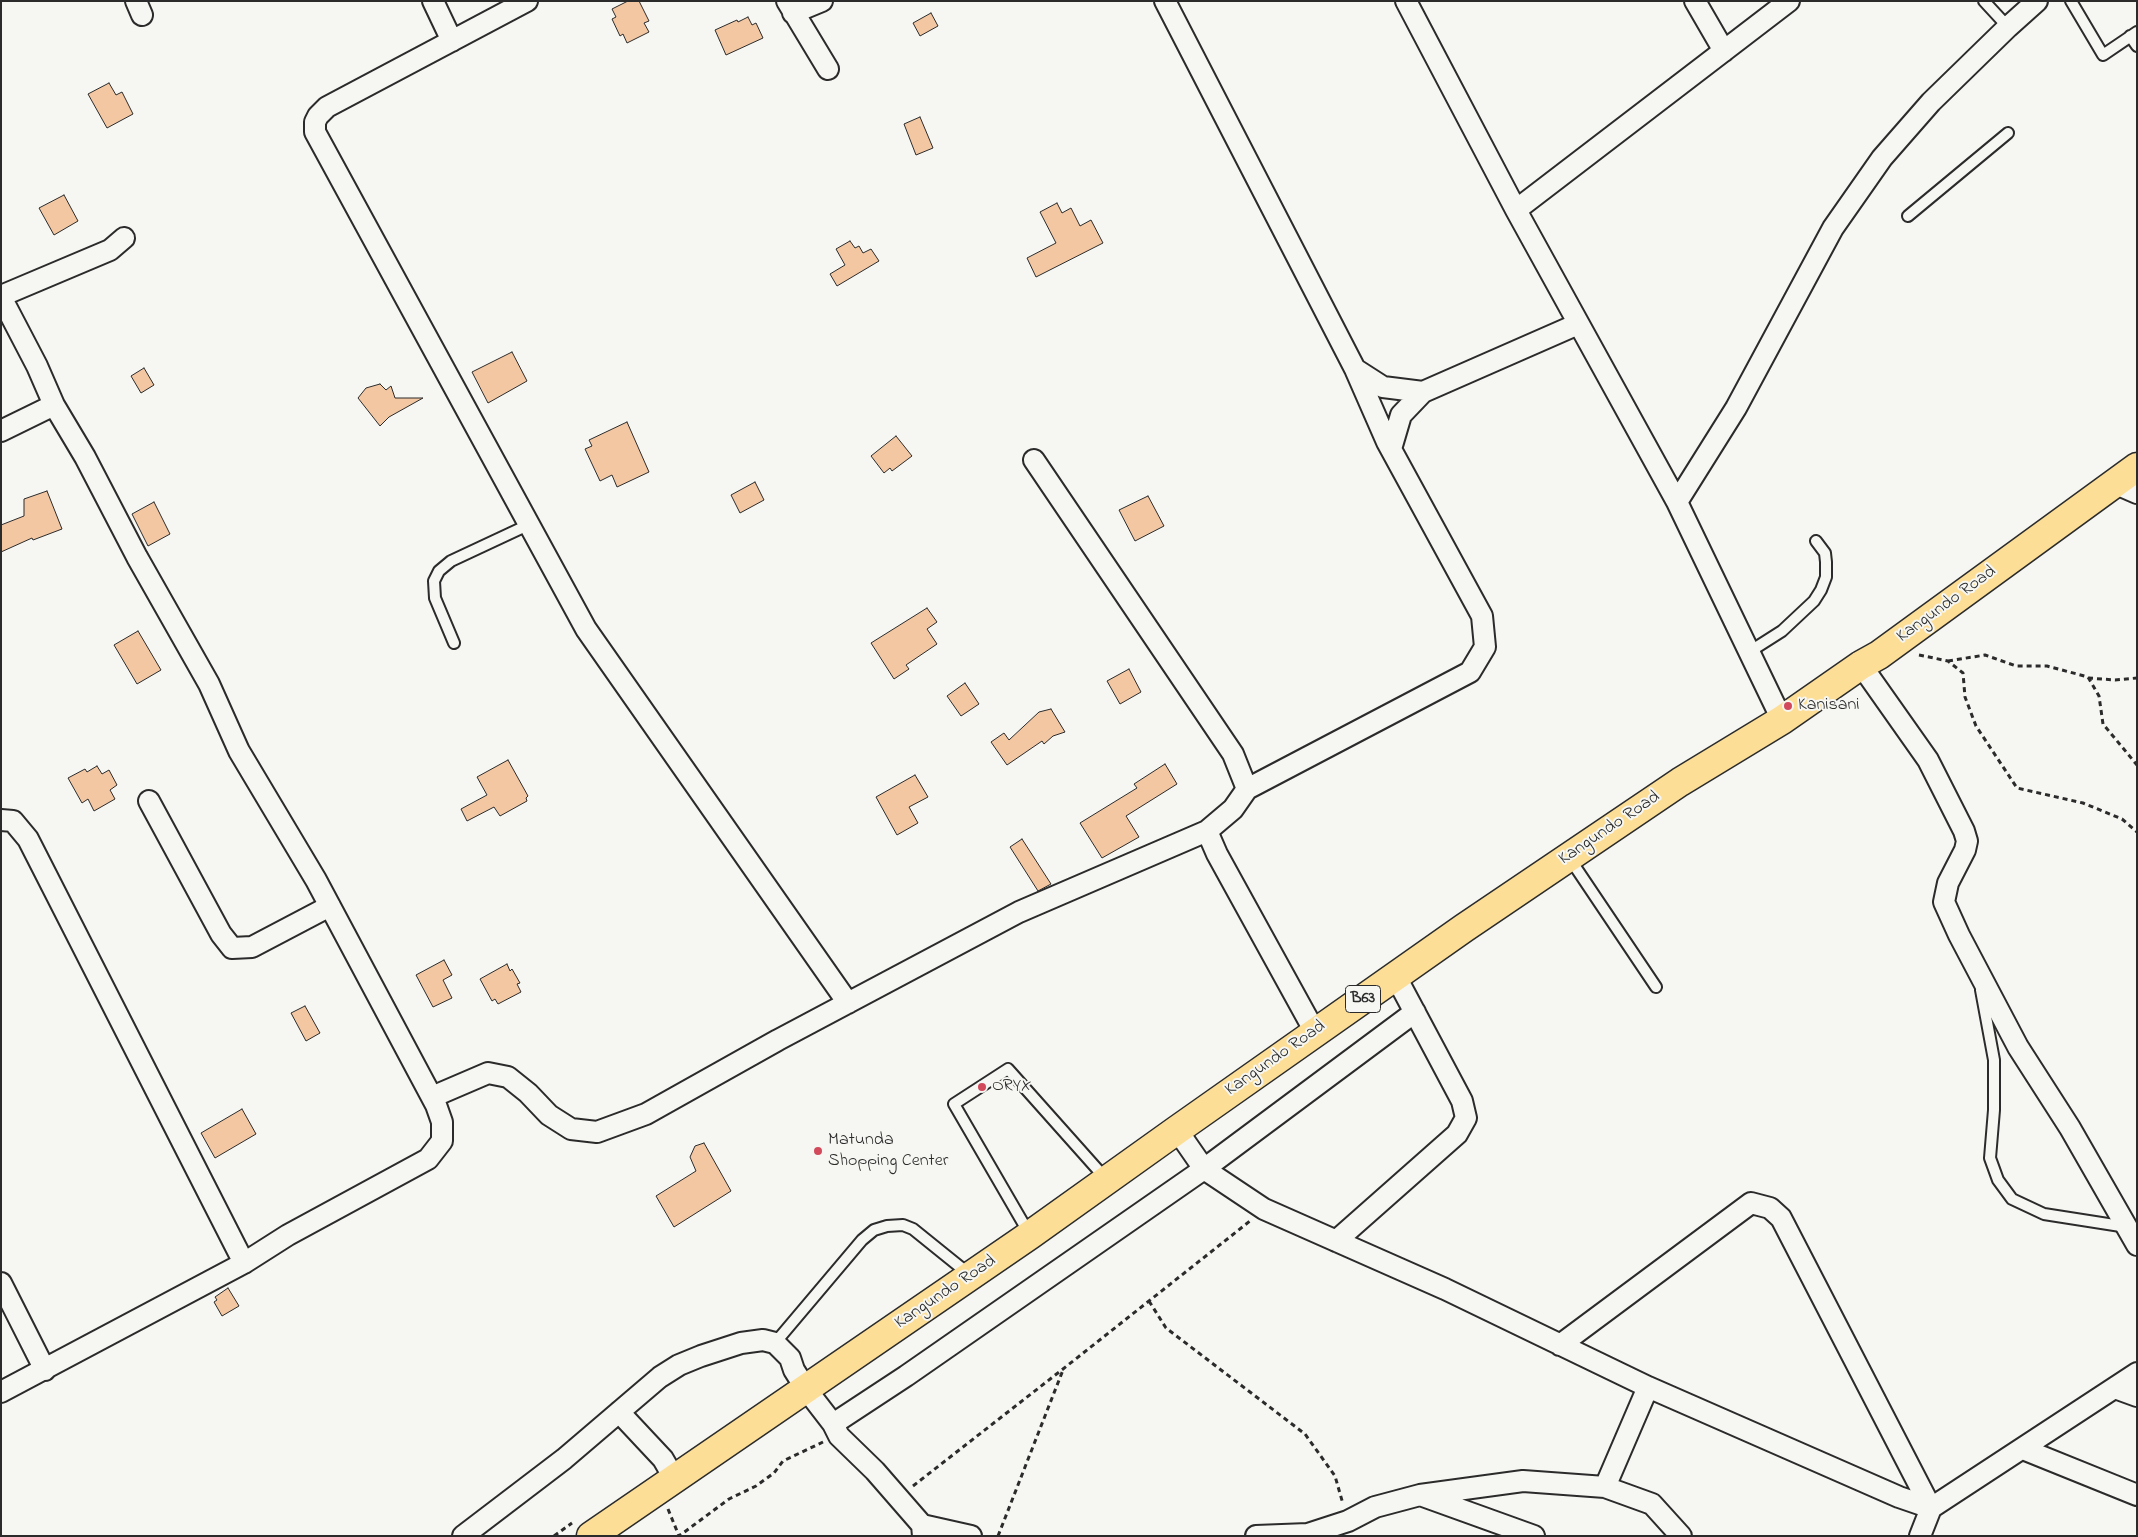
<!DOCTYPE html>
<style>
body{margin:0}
#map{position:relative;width:2138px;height:1537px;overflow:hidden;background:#f6f6f2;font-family:"Indie Flower",sans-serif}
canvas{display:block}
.frame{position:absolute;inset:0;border:2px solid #2b2b2b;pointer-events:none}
</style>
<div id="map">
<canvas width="2138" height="1537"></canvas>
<div class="frame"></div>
</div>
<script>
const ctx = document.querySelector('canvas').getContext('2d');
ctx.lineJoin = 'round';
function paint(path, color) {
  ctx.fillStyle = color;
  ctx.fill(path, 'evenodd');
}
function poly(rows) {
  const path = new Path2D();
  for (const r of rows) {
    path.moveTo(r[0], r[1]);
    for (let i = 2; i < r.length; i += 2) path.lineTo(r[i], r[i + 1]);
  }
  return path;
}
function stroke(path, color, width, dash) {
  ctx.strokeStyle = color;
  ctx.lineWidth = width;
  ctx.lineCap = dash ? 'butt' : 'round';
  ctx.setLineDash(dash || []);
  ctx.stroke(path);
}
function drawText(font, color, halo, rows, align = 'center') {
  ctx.font = font + ' "Indie Flower",sans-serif';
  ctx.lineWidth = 4;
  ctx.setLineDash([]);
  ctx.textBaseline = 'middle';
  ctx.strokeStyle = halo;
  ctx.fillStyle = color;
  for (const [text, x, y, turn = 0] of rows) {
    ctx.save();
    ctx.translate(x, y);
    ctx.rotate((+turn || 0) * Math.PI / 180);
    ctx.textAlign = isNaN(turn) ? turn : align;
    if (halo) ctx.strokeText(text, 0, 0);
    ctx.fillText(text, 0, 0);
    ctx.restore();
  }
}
const building = poly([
 [628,1,639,1,649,21,644,23,649,32,627,43,623,34,620,36,612,19,616,17,612,9,628,1],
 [931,13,938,26,920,36,913,23,931,13],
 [748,17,752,25,756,23,763,38,726,55,715,30,737,20,738,22,748,17],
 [109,83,116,95,122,92,133,114,107,128,88,94,109,83],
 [920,117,933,148,916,155,904,124,920,117],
 [64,195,78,221,54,235,39,208,64,195],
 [1057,203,1062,213,1071,208,1080,226,1091,220,1103,243,1036,277,1027,258,1056,243,1040,212,1057,203],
 [850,241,855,248,859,246,863,253,871,249,879,261,837,286,830,274,845,265,836,249,850,241],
 [512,352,527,381,488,403,472,372,512,352],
 [144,368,154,385,141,393,131,376,144,368],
 [380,384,386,390,391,386,395,398,423,398,389,417,380,426,358,398,366,388,380,384],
 [627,422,649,472,617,487,612,475,600,481,585,449,592,446,589,440,627,422],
 [896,436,912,456,892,471,890,468,884,473,871,456,896,436],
 [755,482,764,500,740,513,731,495,755,482],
 [47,491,62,529,33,540,32,538,1,552,1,525,24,516,24,499,47,491],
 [1148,496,1164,526,1135,541,1119,510,1148,496],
 [154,502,170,534,148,546,132,514,154,502],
 [927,608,937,622,927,629,937,644,906,665,909,669,894,679,871,643,927,608],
 [138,631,161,670,137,684,114,645,138,631],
 [1129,669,1141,692,1120,704,1107,681,1129,669],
 [965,683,979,704,961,716,947,696,965,683],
 [1051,709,1065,732,1053,736,1044,744,1042,741,1007,765,991,742,1004,733,1009,740,1039,712,1051,709],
 [508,760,528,796,526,798,527,801,500,816,494,807,467,821,461,809,487,795,477,777,508,760],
 [1165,764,1177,784,1126,816,1139,837,1102,858,1080,823,1137,788,1134,784,1165,764],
 [97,766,102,774,109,770,117,785,110,790,115,799,94,811,88,799,82,803,68,778,85,769,87,772,97,766],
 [915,775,928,797,909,807,918,823,897,835,876,797,915,775],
 [1022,839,1051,884,1038,891,1010,847,1022,839],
 [444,960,452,975,443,980,452,998,433,1007,416,975,444,960],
 [507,964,510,971,512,969,520,983,517,984,521,992,498,1004,495,999,492,1001,480,979,507,964],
 [305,1006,320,1033,306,1041,291,1013,305,1006],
 [242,1109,256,1134,215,1158,201,1133,242,1109],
 [704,1143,731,1191,674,1227,656,1196,696,1171,690,1157,695,1146,704,1143],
 [228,1288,239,1306,222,1316,214,1302,217,1300,215,1297,228,1288]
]);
paint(building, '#f4c7a3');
stroke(building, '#2b2b2b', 1);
const service = poly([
 [1984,1,2008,27],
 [2071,1,2103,55,2137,32],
 [2130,36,2137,46],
 [1908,216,2008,133],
 [454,643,435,598,434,581,439,571,451,561,528,525],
 [1749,652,1782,631,1814,601,1821,590,1826,577,1826,562,1825,553,1816,541],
 [1570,859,1656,987],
 [1981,990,1994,1060,1994,1110,1990,1158,1998,1180,2012,1199,2044,1214,2127,1227],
 [1030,1235,954,1104,1008,1069,1106,1179],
 [775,1343,862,1240,874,1230,887,1226,903,1225,913,1229,970,1275]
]);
const minor = poly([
 [136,1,142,15],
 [433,1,452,41],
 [527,1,327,107,318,116,315,122,315,132,586,629,848,1003],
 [787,1,828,69],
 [1165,1,1355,369,1383,387,1423,392,1578,324],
 [1406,1,1516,210,1677,502,1782,720],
 [1695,1,1724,51],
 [793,13,822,1],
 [1516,210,1789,1],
 [1,296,110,250,124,238],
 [1,297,37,366,54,405,1,431],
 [1391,449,1401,415,1423,392],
 [2114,483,2137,493],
 [1677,502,1736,408,1833,228,1882,158,1931,102,2008,27,2037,1],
 [1861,665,1928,760,1964,831,1967,841,1965,850,1948,883,1944,902,1959,935,2018,1047,2070,1128,2137,1245],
 [1247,789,1470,672,1485,647,1482,616,1387,442,1355,369],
 [149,801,221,934,232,948,252,947,330,906],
 [1,820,13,821,28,839,244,1263],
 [1207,831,1217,854,1315,1032],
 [1415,1012,1204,1169,1264,1209,1445,1289,1648,1387,1899,1497,1931,1508],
 [432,1097,488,1073,508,1077,528,1093,549,1115,571,1129,597,1132,646,1114,778,1040,1019,912,1207,831,1233,809,1247,789,1233,754,1034,460],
 [1336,1241,1457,1134,1466,1118,1462,1101,1396,977],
 [1,1283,45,1370],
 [1560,1345,1751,1203,1770,1208,1781,1218,1931,1508],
 [2115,1388,2137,1396],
 [1,1392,244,1263,288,1235,428,1159,442,1141,442,1122,436,1105,316,880,239,751,209,684,137,557,85,457,54,405],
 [619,1412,663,1459,674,1478],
 [2023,1449,2137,1495],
 [1605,1487,1652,1504,1681,1536],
 [1423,1496,1534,1536],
 [922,1525,971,1536],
 [463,1536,564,1459,660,1377,679,1365,701,1356,741,1343,763,1340,775,1343,790,1358,794,1370,806,1389,833,1424],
 [923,1536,922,1525,875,1471,839,1436,833,1424,906,1376,1204,1169,1177,1130],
 [1256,1536,1308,1534,1348,1521,1375,1507,1420,1495,1523,1481,1605,1487,1648,1387],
 [1920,1536,1931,1508,2137,1373]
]);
const trunk = poly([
 [591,1536,1030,1235,1177,1130,1464,928,1680,782,1782,720,1861,665,1879,655,2137,467]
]);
stroke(service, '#2b2b2b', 14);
stroke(minor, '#2b2b2b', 24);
stroke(trunk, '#2b2b2b', 31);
stroke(poly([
 [1919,655,1948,661,1963,673,1965,697,1976,726,2017,788,2083,803,2122,819,2137,832],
 [1948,661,1985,655,2016,666,2047,666,2088,677,2099,696,2103,724,2137,765],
 [2088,678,2115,680,2137,678],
 [1149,1301,1166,1328,1305,1434,1335,1476,1343,1504],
 [913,1486,1063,1369,1250,1221],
 [668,1509,679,1536,729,1499,756,1486,774,1473,783,1461,823,1442],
 [554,1536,572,1523],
 [998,1536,1063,1370]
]), '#2b2b2b', 3, [5, 4]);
stroke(service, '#f6f6f2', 10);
stroke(minor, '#f6f6f2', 20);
stroke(trunk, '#fcde96', 28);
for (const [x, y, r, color] of [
 [1788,706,5,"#d1495b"],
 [982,1087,5,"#d1495b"],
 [818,1151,5,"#d1495b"]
]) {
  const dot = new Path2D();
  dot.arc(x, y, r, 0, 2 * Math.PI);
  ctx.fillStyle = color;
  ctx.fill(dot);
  stroke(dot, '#f6f6f2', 2);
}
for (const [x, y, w] of [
 [1363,999,35]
]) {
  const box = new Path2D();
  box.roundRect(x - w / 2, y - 13.5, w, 27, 4);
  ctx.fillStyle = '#f6f6f2';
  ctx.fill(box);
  stroke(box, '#2b2b2b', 1);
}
drawText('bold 16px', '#2b2b2b', null, [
 ["B63",1363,999]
]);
drawText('18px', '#2b2b2b', '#f6f6f2', [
 ["Kangundo Road",1947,605,-36],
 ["Kangundo Road",1610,829,-34],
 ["Kangundo Road",1276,1059,-35],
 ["Kangundo Road",946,1293,-34]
]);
drawText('18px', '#2b2b2b', '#f6f6f2', [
 ["Kanisani",1798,706],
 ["ORYX",992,1087],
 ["Matunda",828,1141],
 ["Shopping Center",828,1162]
], 'left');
</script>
